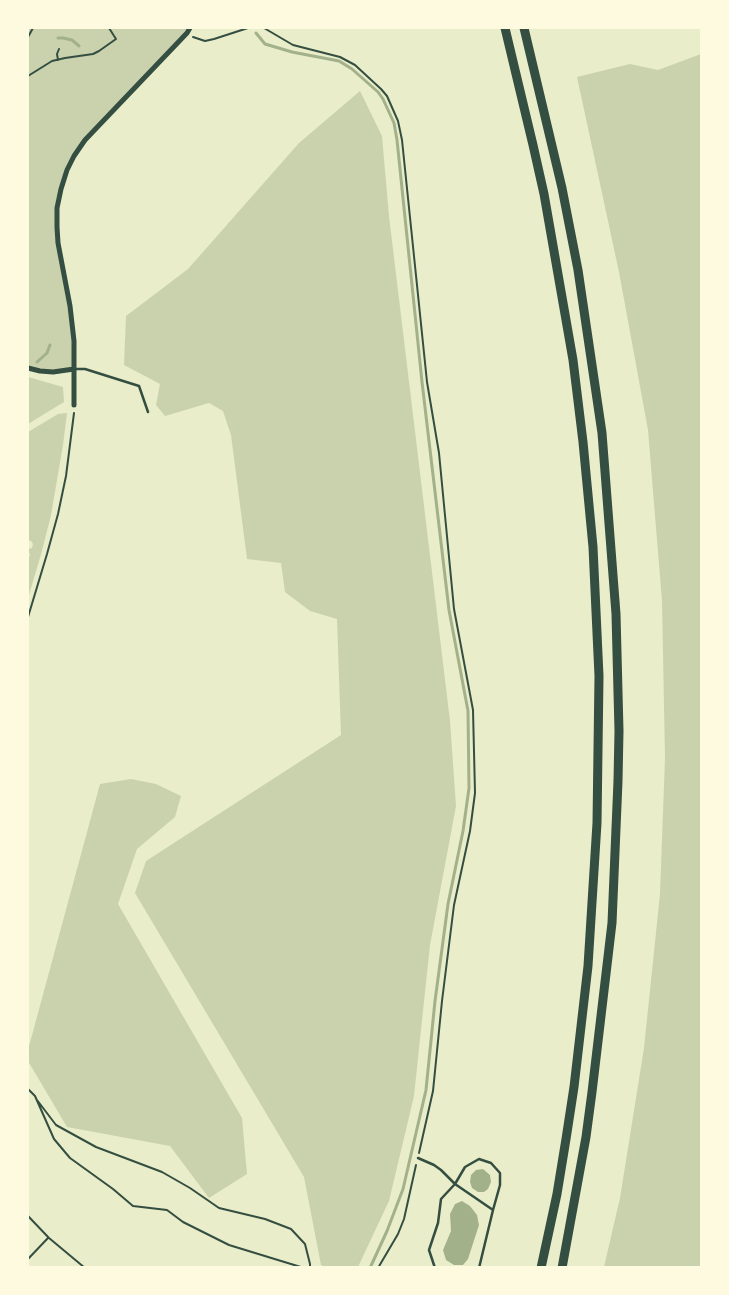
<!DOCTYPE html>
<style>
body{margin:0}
#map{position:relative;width:729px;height:1295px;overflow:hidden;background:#e9edc9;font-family:"Space Grotesk",sans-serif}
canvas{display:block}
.frame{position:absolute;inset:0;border:29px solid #fefae0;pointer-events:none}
</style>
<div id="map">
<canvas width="729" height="1295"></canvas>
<div class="frame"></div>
</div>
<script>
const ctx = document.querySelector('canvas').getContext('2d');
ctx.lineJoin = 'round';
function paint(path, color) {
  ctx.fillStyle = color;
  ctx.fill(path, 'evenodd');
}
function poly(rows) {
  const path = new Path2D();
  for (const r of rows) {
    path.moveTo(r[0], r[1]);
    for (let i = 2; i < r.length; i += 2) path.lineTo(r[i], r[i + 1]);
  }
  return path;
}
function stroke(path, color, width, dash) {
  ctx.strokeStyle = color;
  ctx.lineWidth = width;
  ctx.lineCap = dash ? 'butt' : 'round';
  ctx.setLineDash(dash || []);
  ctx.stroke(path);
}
paint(poly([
 [28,28,190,28,85,140,74,156,61,189,57,227,70,306,74,369,53,372,28,368,28,297,29,285,28,240],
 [701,54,701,1267,604,1267,620,1198,644,1048,660,894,665,758,662,601,648,430,619,272,577,77,630,64,658,70],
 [360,91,382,136,389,216,450,721,456,806,430,945,414,1096,389,1201,358,1267,327,1268,321,1265,304,1177,135,893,146,861,341,735,337,619,310,611,285,592,281,563,247,559,231,435,223,411,209,403,165,416,156,405,160,384,124,365,126,316,188,269,299,143],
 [28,377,63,387,64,402,28,424],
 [67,413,63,445,51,515,42,551,28,598,28,559,30,555,28,549,32,548,33,544,31,541,28,540,28,432,58,414],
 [131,779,156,784,181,796,175,817,137,849,118,904,242,1118,247,1174,209,1198,170,1146,67,1127,28,1061,28,1050,100,784]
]), '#cad2ad');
paint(poly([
 [483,1169,490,1175,491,1182,488,1189,484,1192,478,1192,472,1188,470,1182,471,1175,476,1170],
 [462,1201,470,1206,477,1215,479,1225,468,1259,463,1265,454,1265,446,1260,443,1250,451,1231,450,1214,455,1204]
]), '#a3b18a');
stroke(poly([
 [256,33,265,44,292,52,339,61,352,69,378,92,383,99,394,123,397,140,422,382,449,610,468,711,469,788,463,831,448,904,435,1001,426,1090,403,1189,387,1231,370,1268],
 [58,38,63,38,72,40,79,46],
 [37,362,47,353,50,345]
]), '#a3b18a', 3);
stroke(poly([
 [264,28,293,45,340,57,355,65,381,89,387,96,398,121,402,140,427,382,439,453,454,609,473,710,475,793,470,831,454,905,442,1001,433,1091,419,1153],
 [28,37,33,28],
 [193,37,205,41,214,39,248,28],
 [58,60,57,54,59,49],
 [28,76,52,61,65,58,93,54,99,51,116,39,109,28],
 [28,617,47,554,58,514,66,476,74,413],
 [28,1089,35,1096,54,1139,70,1158,113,1189,133,1206,167,1210,183,1222,229,1245,304,1268],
 [37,1100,56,1125,96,1147,162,1172,190,1188,219,1208,265,1219,291,1229,305,1244,310,1264,310,1268],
 [28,1136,28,1154],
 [28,1216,49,1238,85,1268],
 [28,1259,48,1238],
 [378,1268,398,1234,404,1219,416,1165]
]), '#344e41', 2);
stroke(poly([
 [74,369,85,369,139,386,148,412],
 [418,1158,434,1165,441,1170,455,1184,493,1210,479,1268],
 [435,1268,429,1250,438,1223,441,1199,455,1184,465,1167,479,1159,491,1163,500,1173,500,1185,493,1210]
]), '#344e41', 2.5);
stroke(poly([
 [28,368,40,371,53,372,74,369],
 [74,405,74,341,70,306,58,243,57,227,57,208,61,189,67,170,74,156,85,140,187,33,190,28]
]), '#344e41', 5);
stroke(poly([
 [505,28,533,145,544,194,573,360,583,442,593,547,599,676,597,823,588,966,574,1087,566,1139,557,1194,541,1268],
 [524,28,562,188,578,270,602,433,616,614,619,731,618,781,612,923,592,1092,586,1137,562,1268]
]), '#344e41', 9);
</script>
